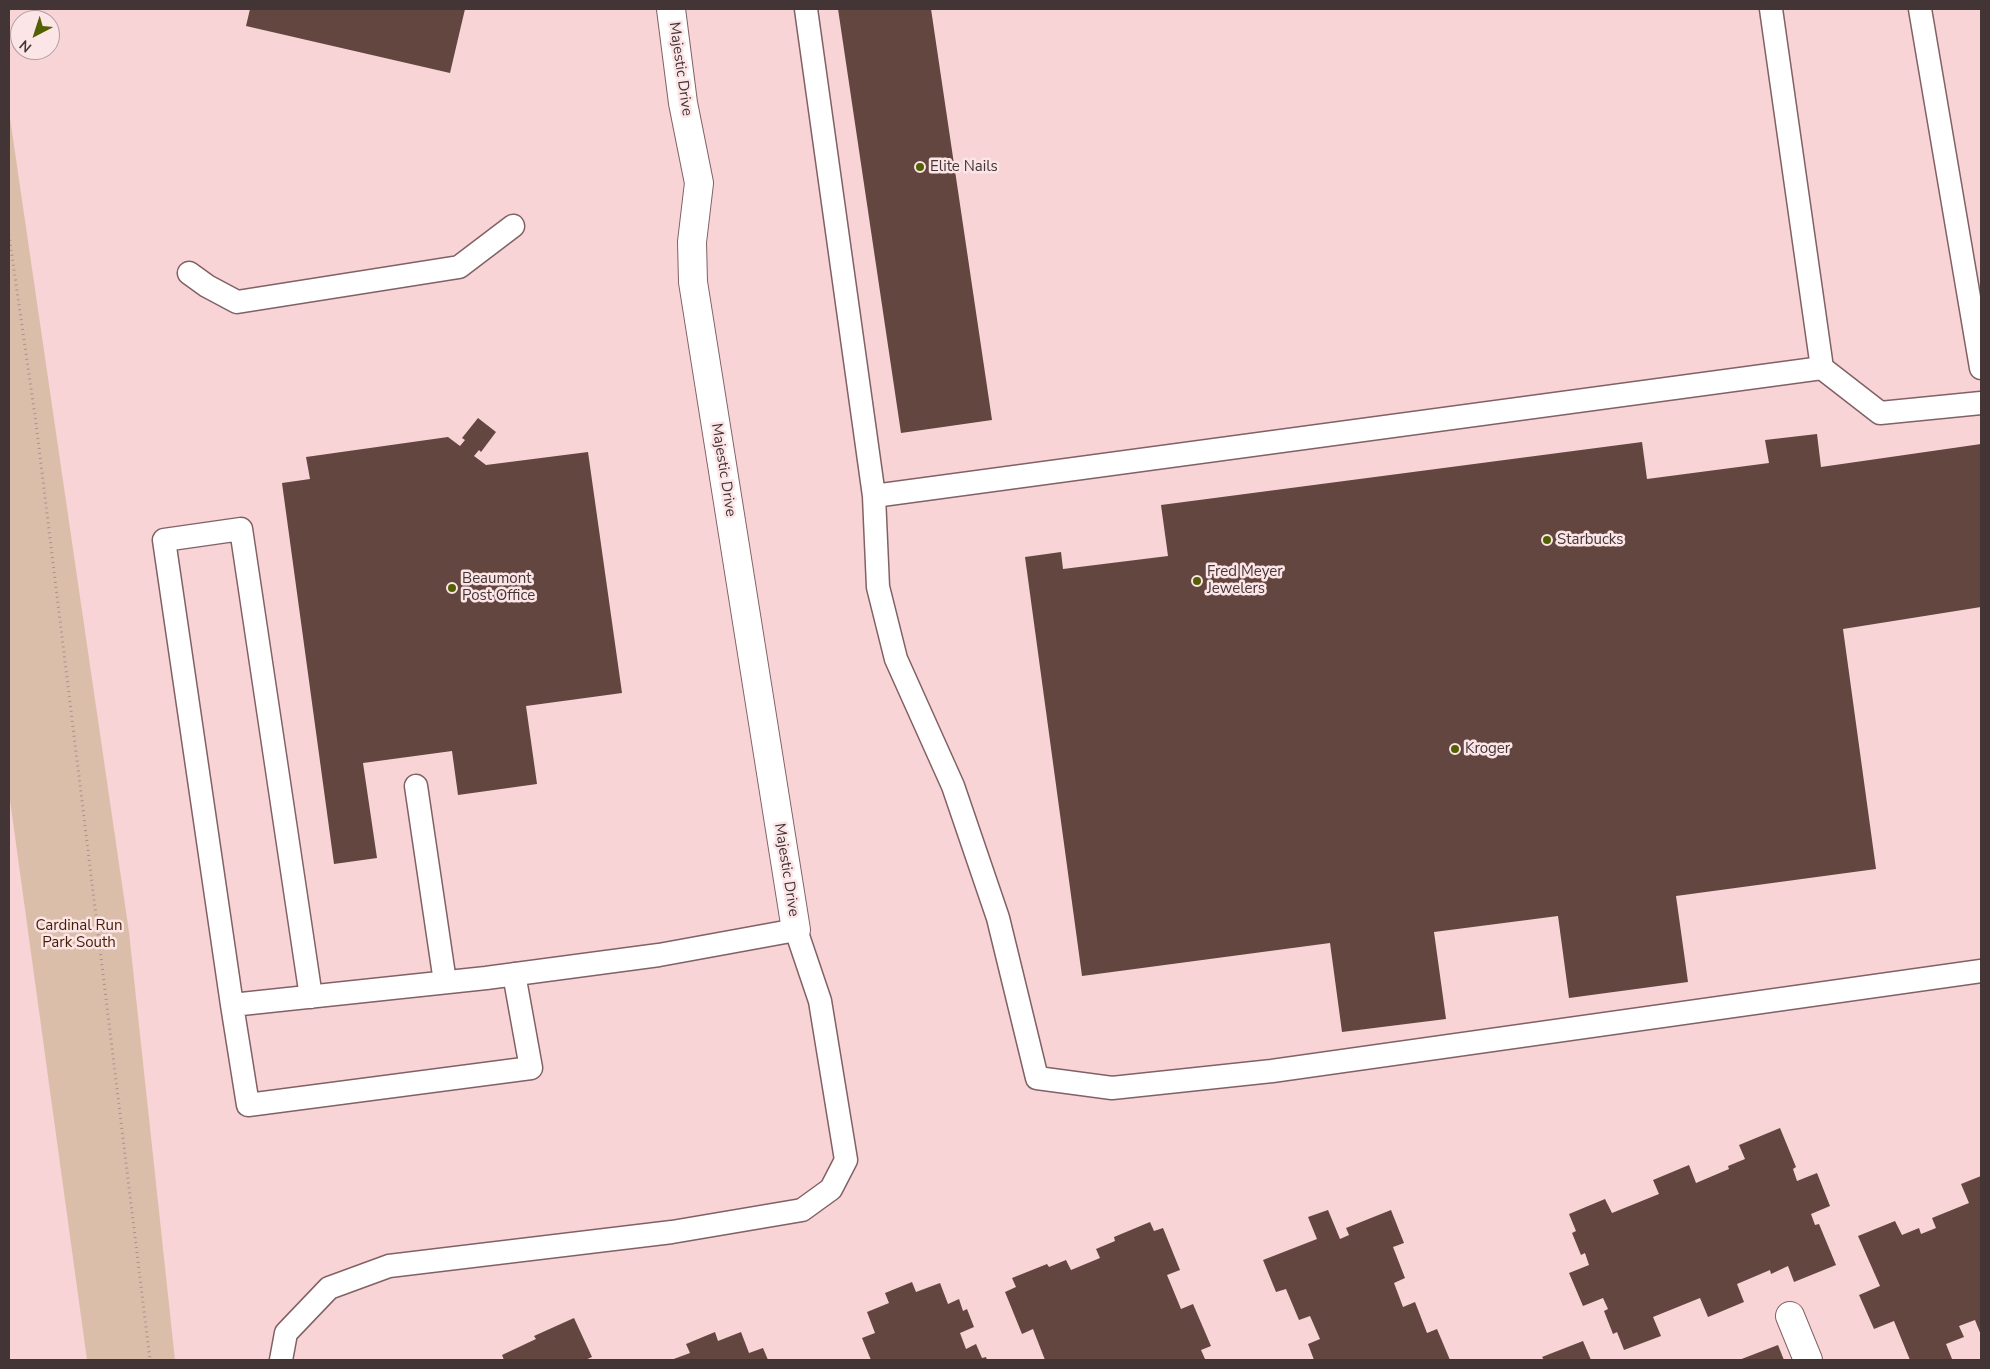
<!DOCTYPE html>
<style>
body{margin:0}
#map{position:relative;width:1990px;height:1369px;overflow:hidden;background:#f9d4d7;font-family:"Nunito Sans",sans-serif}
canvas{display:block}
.frame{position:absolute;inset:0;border:10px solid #433435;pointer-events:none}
.north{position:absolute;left:10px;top:10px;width:50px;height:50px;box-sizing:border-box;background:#fce5e7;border:1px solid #b29ea0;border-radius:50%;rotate:220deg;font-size:14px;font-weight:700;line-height:20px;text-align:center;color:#433435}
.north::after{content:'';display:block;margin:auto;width:18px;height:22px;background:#516001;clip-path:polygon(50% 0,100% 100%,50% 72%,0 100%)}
</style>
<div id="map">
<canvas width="1990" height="1369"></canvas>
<div class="frame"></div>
<div class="north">N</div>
</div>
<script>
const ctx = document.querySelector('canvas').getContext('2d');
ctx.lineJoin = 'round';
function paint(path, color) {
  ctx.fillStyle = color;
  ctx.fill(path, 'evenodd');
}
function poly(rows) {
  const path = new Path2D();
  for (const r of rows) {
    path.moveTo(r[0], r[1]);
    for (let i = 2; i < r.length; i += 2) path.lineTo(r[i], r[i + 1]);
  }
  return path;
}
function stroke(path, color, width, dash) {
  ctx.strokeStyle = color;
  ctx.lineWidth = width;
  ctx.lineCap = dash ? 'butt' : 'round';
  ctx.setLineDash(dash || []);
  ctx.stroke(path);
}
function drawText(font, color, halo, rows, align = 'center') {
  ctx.font = font + ' "Nunito Sans",sans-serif';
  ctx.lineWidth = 5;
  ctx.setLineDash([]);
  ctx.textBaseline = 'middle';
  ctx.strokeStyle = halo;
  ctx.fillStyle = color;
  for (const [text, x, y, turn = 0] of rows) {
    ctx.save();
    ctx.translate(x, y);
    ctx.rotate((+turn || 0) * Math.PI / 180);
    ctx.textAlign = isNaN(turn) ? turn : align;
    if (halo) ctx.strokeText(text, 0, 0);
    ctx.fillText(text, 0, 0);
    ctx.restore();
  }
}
paint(poly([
 [9,111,129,932,175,1360,87,1360,9,793]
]), '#dbbeaa');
paint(poly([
 [250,9,465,9,450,73,246,26],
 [838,9,931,9,992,420,901,433],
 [478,418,496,432,481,452,479,450,474,456,486,465,588,452,622,693,526,706,537,784,458,795,452,751,363,763,377,858,334,864,282,483,310,479,306,457,448,437,460,446,465,440,462,438],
 [1817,434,1821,467,1981,444,1981,607,1843,629,1876,869,1676,896,1688,982,1569,998,1558,916,1434,932,1446,1019,1342,1032,1330,943,1082,976,1025,557,1061,552,1063,569,1168,556,1161,505,1642,442,1647,479,1769,463,1765,440],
 [1780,1128,1796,1167,1793,1169,1797,1181,1817,1173,1830,1206,1811,1214,1815,1225,1819,1224,1836,1265,1794,1282,1788,1266,1771,1274,1770,1270,1737,1284,1744,1302,1708,1317,1700,1298,1653,1317,1661,1336,1624,1350,1617,1332,1613,1334,1604,1311,1608,1309,1603,1298,1583,1306,1569,1273,1589,1265,1585,1253,1581,1255,1572,1233,1576,1231,1569,1214,1605,1199,1612,1213,1659,1194,1653,1180,1689,1165,1696,1183,1729,1169,1728,1166,1745,1159,1739,1145],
 [1981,1176,1981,1335,1975,1320,1959,1326,1964,1337,1946,1344,1952,1359,1910,1360,1894,1321,1874,1329,1859,1295,1880,1286,1858,1236,1895,1221,1902,1235,1919,1228,1921,1234,1936,1228,1932,1218,1969,1203,1961,1184],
 [1328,1210,1340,1239,1349,1235,1346,1228,1391,1210,1404,1243,1393,1247,1405,1278,1394,1283,1403,1307,1415,1302,1427,1333,1437,1329,1450,1360,1314,1360,1308,1344,1320,1339,1310,1316,1299,1320,1286,1289,1276,1292,1263,1260,1317,1239,1308,1217],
 [1150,1222,1154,1231,1163,1228,1180,1270,1167,1275,1181,1309,1193,1304,1211,1346,1201,1350,1205,1359,1045,1360,1033,1329,1022,1334,1005,1292,1016,1287,1012,1278,1047,1264,1049,1267,1066,1260,1071,1270,1100,1258,1096,1249,1115,1241,1114,1237],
 [912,1282,916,1292,940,1283,948,1304,959,1299,963,1311,967,1309,974,1327,960,1333,966,1349,976,1344,982,1358,986,1357,987,1360,871,1360,862,1338,875,1333,867,1312,889,1303,885,1293],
 [574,1318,592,1357,585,1360,504,1360,502,1355,536,1339,534,1336],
 [715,1332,718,1341,741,1332,749,1353,763,1348,768,1360,671,1360,690,1353,686,1344],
 [1583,1341,1591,1360,1544,1360,1542,1357],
 [1778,1345,1784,1360,1739,1360]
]), '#62463f');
const lane = poly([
 [806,9,874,496,878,587,896,659,953,786,998,918,1037,1078,1112,1088,1272,1071,1981,971],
 [1771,9,1822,368],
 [1920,9,1981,368],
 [189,273,207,286,237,302,459,267,513,226],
 [874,496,1822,368,1880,413,1981,403],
 [416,786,445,982],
 [311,997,241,529,164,540,232,1005,248,1105,531,1068,514,974],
 [232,1005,486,978,659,955,796,930,820,1001,846,1160,831,1189,802,1210,672,1232,389,1266,329,1288,286,1333,281,1360]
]);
const street = poly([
 [671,9,683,103,699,183,692,242,693,282,796,930],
 [1790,1316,1808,1360]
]);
stroke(lane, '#816164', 25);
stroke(street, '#816164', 30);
stroke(poly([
 [9,235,36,423,150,1360]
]), '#ab8f91', 3, [1, 4]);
stroke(lane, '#fff', 22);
stroke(street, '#fff', 28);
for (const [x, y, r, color] of [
 [920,167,5,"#516001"],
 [1547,540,5,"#516001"],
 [1197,581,5,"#516001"],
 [452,588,5,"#516001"],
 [1455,749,5,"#516001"]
]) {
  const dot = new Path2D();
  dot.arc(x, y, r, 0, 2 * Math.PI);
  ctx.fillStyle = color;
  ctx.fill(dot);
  stroke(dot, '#fce5e7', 2);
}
drawText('15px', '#433435', '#fce5e7', [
 ["Majestic Drive",680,69,82],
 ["Majestic Drive",723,470,81],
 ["Majestic Drive",786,870,81]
]);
drawText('15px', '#433435', '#fce5e7', [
 ["Elite Nails",930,167],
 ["Starbucks",1557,540],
 ["Fred Meyer",1207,572],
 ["Jewelers",1207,589],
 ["Beaumont",462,579],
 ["Post Office",462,596],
 ["Kroger",1465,749]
], 'left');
drawText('15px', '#451e00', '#fce5e7', [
 ["Cardinal Run",79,926],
 ["Park South",79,943]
]);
</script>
